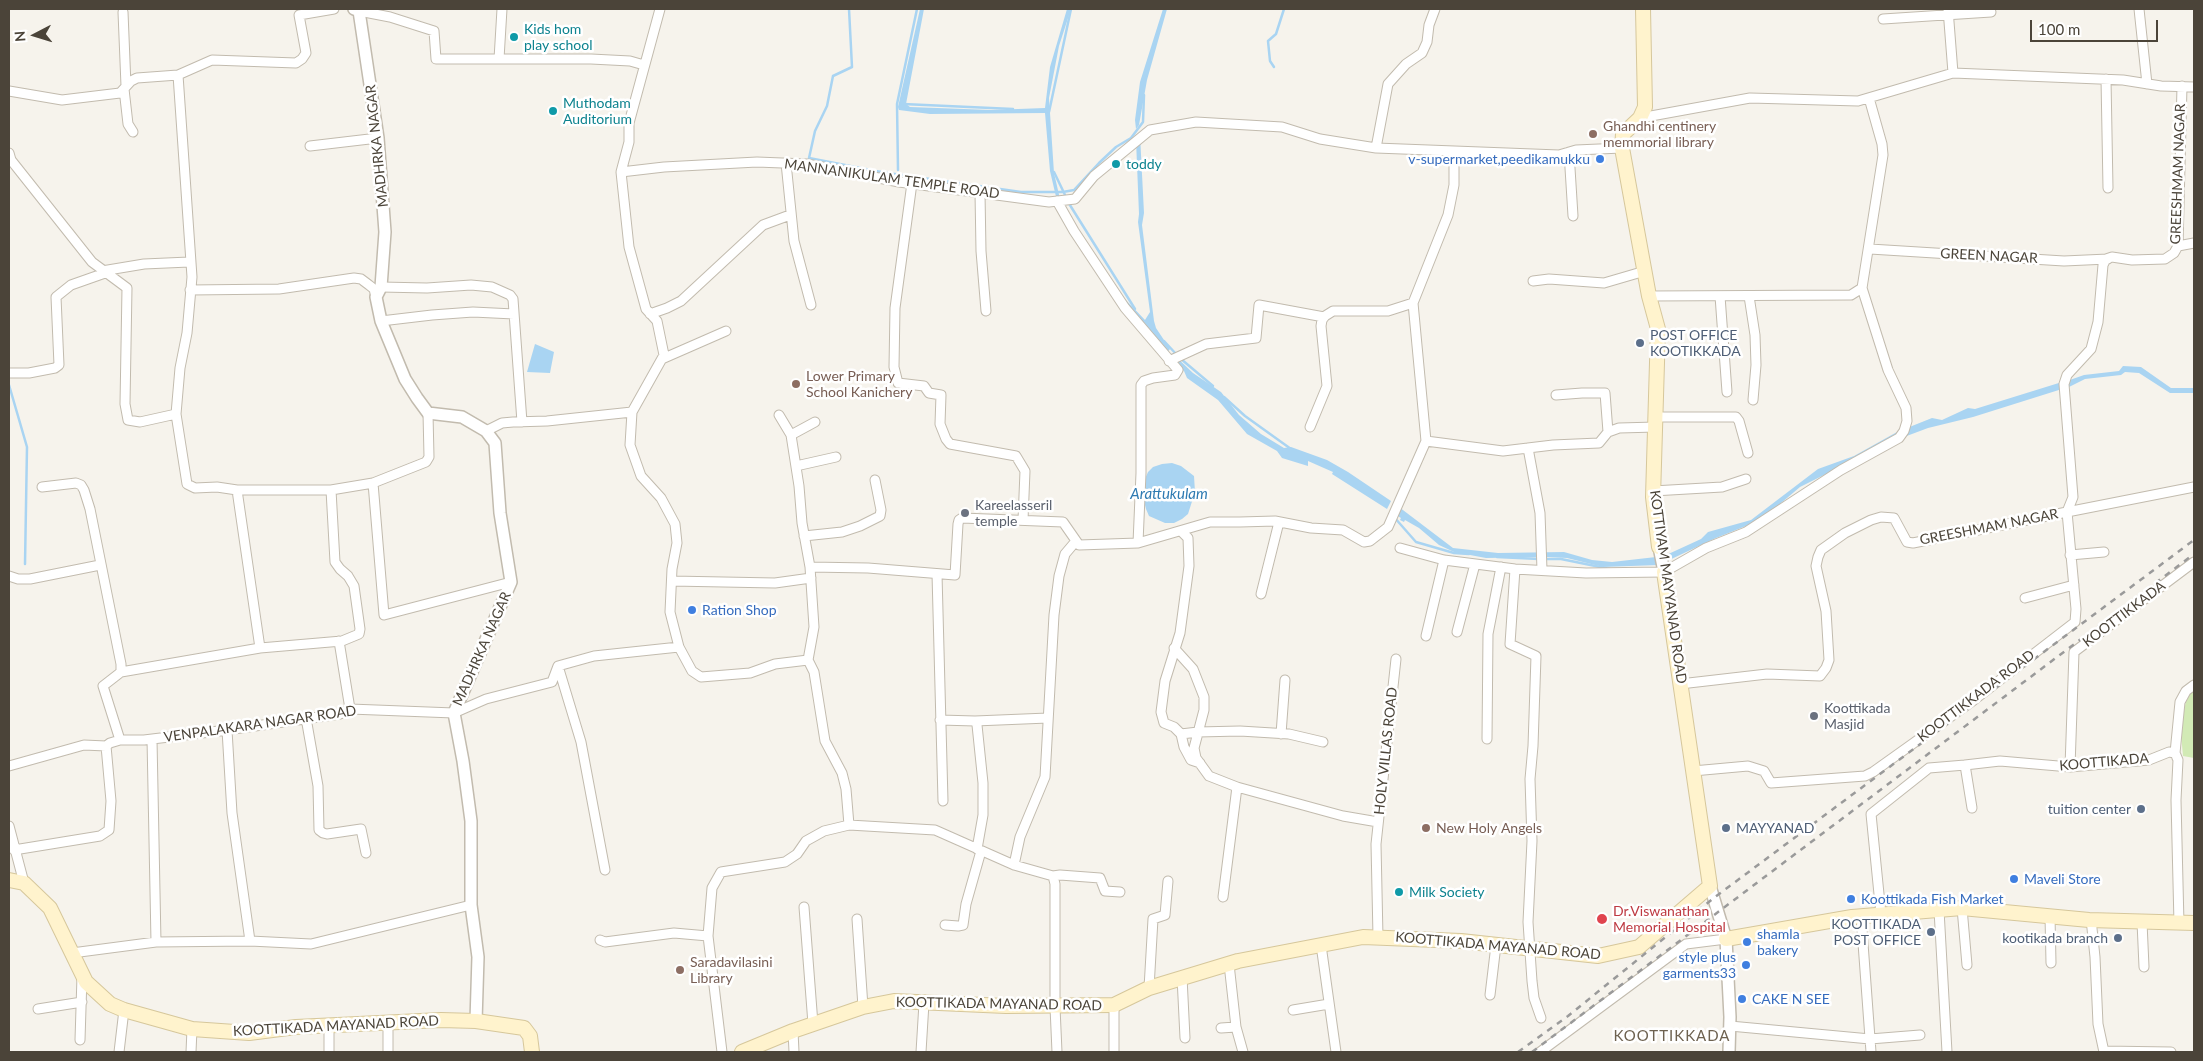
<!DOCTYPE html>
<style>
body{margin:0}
#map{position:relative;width:2203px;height:1061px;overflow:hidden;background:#f6f3ec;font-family:Lato,sans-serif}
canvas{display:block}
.frame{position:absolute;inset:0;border:10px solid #4b4439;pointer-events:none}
.north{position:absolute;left:10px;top:10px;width:50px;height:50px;-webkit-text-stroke:4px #fff;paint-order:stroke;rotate:265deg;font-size:14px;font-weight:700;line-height:20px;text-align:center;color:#4b4439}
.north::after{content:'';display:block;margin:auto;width:18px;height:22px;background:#4b4439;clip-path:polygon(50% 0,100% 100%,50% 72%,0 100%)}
.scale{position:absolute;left:2030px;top:20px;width:128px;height:22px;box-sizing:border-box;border:2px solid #4b4439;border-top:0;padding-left:6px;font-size:15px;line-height:18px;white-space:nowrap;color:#4b4439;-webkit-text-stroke:4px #fff;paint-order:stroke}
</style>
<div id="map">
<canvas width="2203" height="1061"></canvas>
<div class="frame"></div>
<div class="north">N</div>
<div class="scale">100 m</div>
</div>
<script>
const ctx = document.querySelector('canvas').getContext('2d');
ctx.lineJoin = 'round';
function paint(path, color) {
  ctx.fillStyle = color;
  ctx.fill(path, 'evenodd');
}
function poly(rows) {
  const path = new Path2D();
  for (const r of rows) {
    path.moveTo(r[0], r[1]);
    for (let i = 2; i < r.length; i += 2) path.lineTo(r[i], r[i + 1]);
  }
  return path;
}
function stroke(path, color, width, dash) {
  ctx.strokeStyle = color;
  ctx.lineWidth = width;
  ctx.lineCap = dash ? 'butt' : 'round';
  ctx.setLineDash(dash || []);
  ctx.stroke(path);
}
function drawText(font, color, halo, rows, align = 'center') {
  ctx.font = font + ' Lato,sans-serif';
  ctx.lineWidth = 5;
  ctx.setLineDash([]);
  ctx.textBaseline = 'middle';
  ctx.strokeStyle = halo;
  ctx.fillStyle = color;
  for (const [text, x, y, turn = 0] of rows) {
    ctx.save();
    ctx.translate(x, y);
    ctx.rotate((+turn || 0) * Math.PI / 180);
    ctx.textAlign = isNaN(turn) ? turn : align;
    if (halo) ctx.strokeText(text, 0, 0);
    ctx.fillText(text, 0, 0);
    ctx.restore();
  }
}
paint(poly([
 [2194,689,2194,758,2183,756,2180,724,2187,698,2191,691]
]), '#d2eab5');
paint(poly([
 [920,9,924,9,906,104,910,107,991,110,1045,108,1050,67,1067,9,1071,9,1059,46,1049,98,1054,173,1060,199,1057,201,1050,171,1045,113,930,114,899,110,898,107],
 [1163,9,1167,9,1147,80,1139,125,1136,129,1135,120,1140,82],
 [1140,135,1144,213,1142,225,1154,321,1156,328,1170,349,1166,354,1109,288,1063,222,1058,205,1094,259,1124,298,1145,320,1150,312,1138,222,1139,214,1136,140],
 [535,344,554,352,550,373,527,372],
 [1172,353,1193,373,1221,392,1239,415,1261,434,1284,448,1291,447,1327,460,1348,472,1391,501,1387,509,1332,474,1333,472,1308,461,1308,466,1282,458,1277,451,1247,434,1218,400,1187,378,1184,371,1169,361],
 [2123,366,2141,367,2171,388,2194,388,2194,393,2170,393,2139,373,2125,372,2121,375,2085,379,2067,388,2067,381,2084,375,2119,371],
 [2062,382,2062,389,1973,417,1928,428,1888,443,1800,487,1761,520,1716,538,1665,562,1664,556,1701,539,1708,532,1751,520,1818,469,1854,456,1897,432,1932,418,1942,420,1968,408,1975,409],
 [1172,463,1181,466,1194,476,1195,492,1188,514,1182,519,1174,523,1165,523,1149,516,1146,509,1144,501,1145,479,1148,472,1153,467,1162,464],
 [1395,504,1453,548,1498,553,1564,552,1592,560,1612,562,1656,557,1659,565,1603,567,1567,558,1548,557,1486,558,1454,552,1439,545,1419,528,1405,520,1404,522,1400,520,1401,518,1390,511]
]), '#a9d4f2');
stroke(poly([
 [849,9,852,67,833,76,827,106,815,131,809,158,881,172,1021,192,1063,192,1074,190,1099,163,1116,147,1131,138,1143,122,1144,95],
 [1274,67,1270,61,1268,41,1276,34,1284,9],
 [903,104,1013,109],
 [1049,112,1071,9],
 [898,170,897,104,917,9],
 [1054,172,1066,197],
 [1068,202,1135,309],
 [1164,341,1177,355],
 [1181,359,1213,386],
 [9,385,27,447,25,564],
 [1224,397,1245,416,1291,449],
 [1394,517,1416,542,1454,553,1469,554],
 [1497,557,1539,559],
 [1544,559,1561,559,1610,569]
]), '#a9d4f2', 2.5);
const minor = poly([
 [660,9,629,123,629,142,621,172,664,167,757,162,807,164,899,182,1049,202,1075,199,1094,176,1150,130,1196,122,1282,127,1320,139,1376,148,1559,155,1576,150,1622,148],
 [1948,9,1953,73],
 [2139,9,2147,84],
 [359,11,390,17,434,31,436,59,591,59,630,61,644,65],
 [123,12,126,86],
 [1883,19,1991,12],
 [499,59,502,9],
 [178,75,192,277,187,333,180,368,176,414,187,484,195,488,217,487,237,490,331,490,373,483,426,462,429,457,428,413],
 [2106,79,2108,188],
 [124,89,128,124,133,132],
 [9,91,62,100,120,93,131,81,137,78,178,75,212,60,296,63,302,59,306,53,299,15,334,9],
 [1640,118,1750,98,1858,101,1953,73,2123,80,2161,86,2194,87],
 [310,146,378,138],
 [1376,148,1388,84,1406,64,1422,53,1427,42,1429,25,1435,9],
 [1569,152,1573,216],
 [9,153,11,160,92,262,127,288,125,404,128,420,140,422,176,414],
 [786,163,794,241,811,305],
 [912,183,895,308,894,367,898,383,924,386,929,393,941,395,940,424,946,439,950,444,1016,456,1025,471,1023,520],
 [980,193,981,251,986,311],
 [1057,201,1074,231,1125,308,1178,370,1175,375,1153,378,1144,381,1141,385,1141,473,1138,543],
 [2178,246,2194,243],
 [1870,249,2064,261,2108,259],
 [102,271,144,264,189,262],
 [1533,281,1549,279,1604,283,1645,271],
 [381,287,427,288,471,285,492,287,510,295,513,299,522,422],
 [190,290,279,289,354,278,361,279,369,285,374,289,376,297],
 [1649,296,1851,295,1862,288],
 [1720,296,1727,392],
 [1749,296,1755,335,1756,365,1753,400],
 [650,314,667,308,681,301,763,225,790,215],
 [381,321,432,315,473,312,514,314],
 [662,359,726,331],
 [1169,361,1206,344,1256,338,1259,305,1324,317],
 [9,373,29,373,55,368,59,365,56,297,71,285,105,273],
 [1556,395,1582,393,1605,393,1608,432],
 [779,415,791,435,799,486,802,523,810,567],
 [1656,417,1736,417,1739,421,1748,453],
 [1310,427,1327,386,1321,326,1322,320,1325,316,1333,311,1388,311,1413,303],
 [486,431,502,423,513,422,547,421,632,412],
 [791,435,815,422],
 [1426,441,1503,451,1553,445,1599,443,1608,432,1619,428,1656,427],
 [1528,448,1540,513,1542,570],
 [796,466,836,457],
 [373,483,384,615,511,582],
 [42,487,76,483,81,485,84,490,90,509,121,664,121,672,103,686,120,740],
 [237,490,260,648],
 [1653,491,1722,487,1746,479],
 [1181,531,1188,538,1189,566,1180,633,1165,681,1161,712,1164,723,1174,727,1181,734,1184,747,1191,760,1200,763],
 [804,536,842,532,860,526,880,516,881,510,875,480],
 [1400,548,1444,560,1515,569,1586,573,1664,572,1706,548,1746,532,1841,470,1899,438,1904,431,1907,421,1906,408,1888,370,1862,288,1883,155,1882,144,1869,98],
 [2070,555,2104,552],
 [1515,569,1510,644,1536,656,1533,746,1530,779,1532,841,1528,922,1532,981,1534,998,1541,1018],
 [937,574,943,801],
 [9,576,18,579,30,579,100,565],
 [672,581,775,583,811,578],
 [1261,594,1279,522],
 [2025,598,2074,585],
 [1457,632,1475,564],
 [1426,636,1444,560],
 [339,641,350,709],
 [679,647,692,671,701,677,750,673,775,664,808,660],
 [1174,648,1193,669,1204,697,1204,710,1194,748,1196,758,1209,776,1237,787],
 [558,666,581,742,605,870],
 [121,672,260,648,342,641,359,634,360,629,354,586,348,576,340,569,335,562,331,490],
 [1680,684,1767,674,1820,676,1826,668,1829,660,1826,611,1816,566,1818,557,1821,550,1845,533,1871,520,1881,517,1894,518,1907,542,1913,543,2067,512,2073,497,2064,384,2067,375,2091,349,2098,322,2103,265,2106,259,2112,257,2132,260,2165,259,2174,253,2178,246,2182,86],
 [306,718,318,786,319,830,323,833,327,834,361,829,366,853],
 [940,720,975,721,977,725,983,783,983,815,977,849],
 [975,721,1048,718],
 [227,730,232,813,250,941],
 [1181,734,1198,732,1240,731,1289,734,1323,742],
 [1281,734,1285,680],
 [152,739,156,942],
 [1487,739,1488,634,1501,567],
 [2175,753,2180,702,2186,691,2194,685],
 [9,766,84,745,106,746],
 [2070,767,2074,652,2194,562],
 [1693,771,1748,766,1764,771,1771,783,1865,776,1873,772,1974,700,2075,622,2076,609,2067,512,2194,487],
 [1972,808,1965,765,2000,761,2070,767,2149,760,2169,752,2175,753,2178,760,2176,800,2179,924],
 [849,825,935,830,1014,865,1053,876,1055,884,1055,1007,1057,1052],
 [9,826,24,883],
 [14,850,100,836,109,830,111,801,106,746,110,743,120,740,144,740,227,730,340,714,350,709,454,713,486,699,552,682,558,666,594,656,679,647,670,612,672,569,677,543,675,524,661,498,641,476,630,445,632,412,664,355,657,321,646,309,629,247,621,172],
 [1014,865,1020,837,1045,777,1054,615,1059,576,1065,554,1076,541],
 [1053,876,1060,875,1100,878,1105,891,1120,892],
 [1223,897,1237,787,1343,816,1378,822],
 [804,907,813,1024],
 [1962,908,1967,965],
 [1939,910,1947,1052],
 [1881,914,1871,814,1929,768,1965,765],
 [1861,916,1871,1052],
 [2050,916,2051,963],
 [857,919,863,1007],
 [2091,919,2095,957,2098,1024,2104,1052],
 [2142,922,2144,967],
 [945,925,958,926,963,925,966,904,981,851],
 [1378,937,1376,844,1396,659],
 [600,940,605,942,674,933,708,936],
 [1321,945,1336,1052],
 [72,953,156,942,250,941,311,944,471,905],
 [1229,964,1236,1027,1243,1052],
 [1182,977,1185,1038],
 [1149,988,1153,919,1165,915,1168,881],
 [1490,995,1496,945],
 [38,1009,82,1002],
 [1293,1010,1329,1004],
 [388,1023,388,1052],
 [329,1025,329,1052],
 [1730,1026,1870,1039,1920,1035],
 [1221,1028,1236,1027],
 [793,1031,794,1052],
 [80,1040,82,976],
 [2104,1051,2171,1052],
 [119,1052,124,1010],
 [191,1052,192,1029],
 [722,1052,708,936,712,888,721,872,785,862,797,854,806,841,824,831,849,825,846,789,842,773,825,741,814,672,808,660,814,627,810,567,868,568,955,575,958,524,959,520,962,518,1063,522,1079,545,1138,543,1210,522,1240,522,1275,521,1311,528,1343,530,1364,542,1370,541,1388,527,1426,441,1413,303,1448,215,1454,185,1454,151],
 [921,1052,924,1003],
 [1114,1052,1114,1005],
 [1540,1052,1686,944,1726,939]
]);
const tertiary = poly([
 [354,9,359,11,378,138,385,232,381,287,376,297,381,321,405,379,417,398,428,413,462,417,486,431,495,443,500,513,511,582,454,713,463,761,471,821,471,905,478,957,476,1021],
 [1659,547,1664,572],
 [1710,886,1726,939,1730,1017,1729,1052]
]);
const secondary = poly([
 [1643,9,1645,107,1640,118,1623,134,1622,148,1649,296,1658,329,1653,497,1659,547],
 [9,880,24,883,50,908,86,982,110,1004,124,1010,192,1029,249,1033,296,1027,441,1020,476,1021,524,1028,530,1036,532,1052],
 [1726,939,1852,917,1962,908,2089,920,2194,923],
 [742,1052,793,1031,863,1007,894,1001,1006,1006,1114,1005,1149,988,1238,961,1363,937,1461,941,1598,956,1639,947,1710,886,1664,572]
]);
stroke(minor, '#c2bbae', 11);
stroke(tertiary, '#c2bbae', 14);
stroke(secondary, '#d6c79b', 16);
stroke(minor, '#fff', 9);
stroke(tertiary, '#fff', 11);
stroke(secondary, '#fff3cd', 14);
stroke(poly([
 [1518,1052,1568,1016,1715,897,2194,540],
 [1532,1052,2194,554]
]), '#9a9a9a', 2.5, [6, 6]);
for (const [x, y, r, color] of [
 [514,37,5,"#0f9aa8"],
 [553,111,5,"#0f9aa8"],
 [1593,134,5,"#8d6e63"],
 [1600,159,5,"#3f7fe0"],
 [1116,164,5,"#0f9aa8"],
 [1640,343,5,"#5c6f8a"],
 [796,384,5,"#8d6e63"],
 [965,513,5,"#6b7280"],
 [692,610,5,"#3f7fe0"],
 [1814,716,5,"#6b7280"],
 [2141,809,5,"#5c6f8a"],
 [1426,828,5,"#8d6e63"],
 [1726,828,5,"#5c6f8a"],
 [2014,879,5,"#3f7fe0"],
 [1399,892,5,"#0f9aa8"],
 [1851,899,5,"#3f7fe0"],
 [1602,919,6,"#e0444e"],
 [1931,932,5,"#5c6f8a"],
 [2118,938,5,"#5c6f8a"],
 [1747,942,5,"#3f7fe0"],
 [1746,965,5,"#3f7fe0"],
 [680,970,5,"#8d6e63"],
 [1742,999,5,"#3f7fe0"]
]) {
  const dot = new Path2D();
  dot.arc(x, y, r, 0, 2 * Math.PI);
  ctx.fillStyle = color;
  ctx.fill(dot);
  stroke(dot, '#fff', 2);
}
drawText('14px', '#0d838f', '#fff', [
 ["Kids hom",524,29],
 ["play school",524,45],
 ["Muthodam",563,103],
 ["Auditorium",563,119],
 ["toddy",1126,164],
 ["Milk Society",1409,892]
], 'left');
drawText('14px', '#785e54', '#fff', [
 ["Ghandhi centinery",1603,126],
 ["memmorial library",1603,142],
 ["Lower Primary",806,376],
 ["School Kanichery",806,392],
 ["New Holy Angels",1436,828],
 ["Saradavilasini",690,962],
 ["Library",690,978]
], 'left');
drawText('14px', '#4b4439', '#fff', [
 ["MADHRKA NAGAR",377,146,-96],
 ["GREESHMAM NAGAR",2178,174,-88],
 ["MANNANIKULAM TEMPLE ROAD",892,179,8],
 ["GREEN NAGAR",1989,256,3],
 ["GREESHMAM NAGAR",1989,527,-11],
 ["KOTTIYAM MAYYANAD ROAD",1668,587,82],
 ["KOOTTIKKADA",2124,614,-37],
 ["MADHRKA NAGAR",482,649,-66],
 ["KOOTTIKKADA ROAD",1976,696,-37],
 ["VENPALAKARA NAGAR ROAD",260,724,-8],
 ["HOLY VILLAS ROAD",1386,751,-84],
 ["KOOTTIKADA",2104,762,-5],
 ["KOOTTIKADA MAYANAD ROAD",1498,946,5],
 ["KOOTTIKADA MAYANAD ROAD",999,1004,1],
 ["KOOTTIKADA MAYANAD ROAD",336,1026,-3]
]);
drawText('14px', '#366cbe', '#fff', [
 ["v-supermarket,peedikamukku",1590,159,"right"],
 ["Ration Shop",702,610],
 ["Maveli Store",2024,879],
 ["Koottikada Fish Market",1861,899],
 ["shamla",1757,934],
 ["bakery",1757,950],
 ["style plus",1736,957,"right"],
 ["garments33",1736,973,"right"],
 ["CAKE N SEE",1752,999]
], 'left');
drawText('14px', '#4e5e75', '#fff', [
 ["POST OFFICE",1650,335,"left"],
 ["KOOTIKKADA",1650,351,"left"],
 ["tuition center",2131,809],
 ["MAYYANAD",1736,828,"left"],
 ["KOOTTIKADA",1921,924],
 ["POST OFFICE",1921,940],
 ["kootikada branch",2108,938]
], 'right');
drawText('14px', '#5b616d', '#fff', [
 ["Kareelasseril",975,505],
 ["temple",975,521],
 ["Koottikada",1824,708],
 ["Masjid",1824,724]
], 'left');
drawText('14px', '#be3a42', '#fff', [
 ["Dr.Viswanathan",1613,911],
 ["Memorial Hospital",1613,927]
], 'left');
drawText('italic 15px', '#2e7ab2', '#fff', [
 ["Arattukulam",1169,494]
]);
ctx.letterSpacing = '1px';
drawText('15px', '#6e6250', '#fff', [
 ["KOOTTIKKADA",1672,1036]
]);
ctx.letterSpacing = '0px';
</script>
